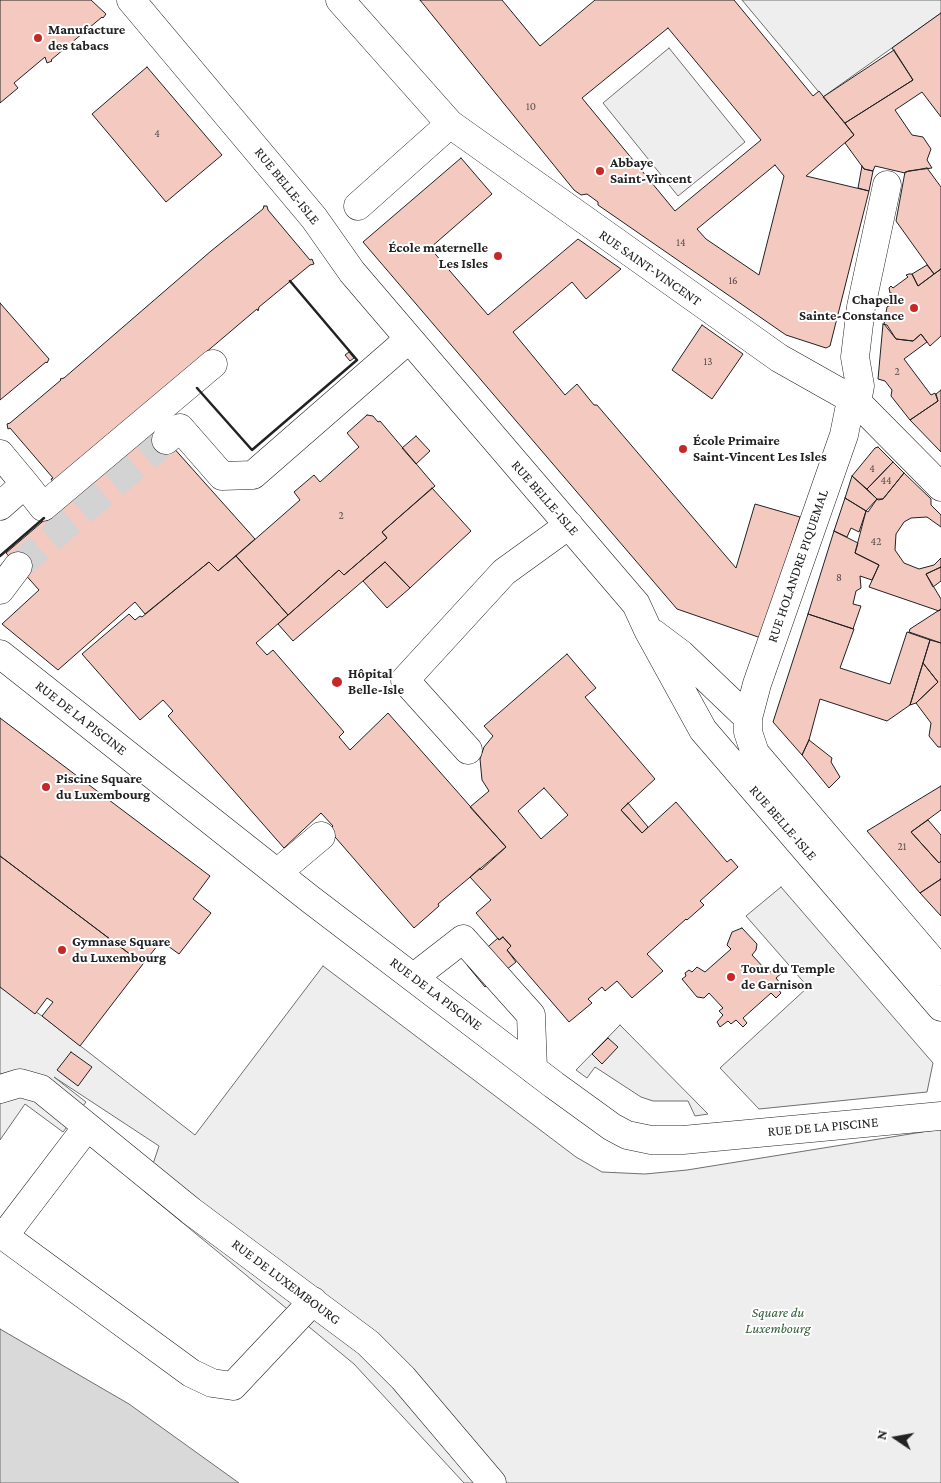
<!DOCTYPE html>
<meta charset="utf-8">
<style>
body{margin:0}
#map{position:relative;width:941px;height:1483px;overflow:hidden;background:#fff;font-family:"Crimson Pro",serif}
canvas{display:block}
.north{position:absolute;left:871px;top:1413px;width:50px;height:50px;-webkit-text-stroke:4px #fff;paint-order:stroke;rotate:282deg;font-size:14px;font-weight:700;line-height:20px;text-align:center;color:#222}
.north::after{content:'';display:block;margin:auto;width:18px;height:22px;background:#222;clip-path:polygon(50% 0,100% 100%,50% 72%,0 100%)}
</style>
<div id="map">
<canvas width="941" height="1483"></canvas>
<div class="north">N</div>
</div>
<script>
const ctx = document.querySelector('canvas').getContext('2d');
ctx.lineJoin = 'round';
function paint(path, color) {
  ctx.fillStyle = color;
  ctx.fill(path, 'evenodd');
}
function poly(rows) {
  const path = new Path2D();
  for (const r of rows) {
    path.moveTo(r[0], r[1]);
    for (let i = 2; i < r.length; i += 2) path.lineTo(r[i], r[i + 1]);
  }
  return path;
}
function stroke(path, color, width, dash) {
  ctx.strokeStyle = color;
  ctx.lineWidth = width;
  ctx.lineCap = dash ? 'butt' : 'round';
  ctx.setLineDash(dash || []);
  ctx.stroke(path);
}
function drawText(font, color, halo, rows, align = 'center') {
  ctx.font = font + ' "Crimson Pro",serif';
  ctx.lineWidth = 4;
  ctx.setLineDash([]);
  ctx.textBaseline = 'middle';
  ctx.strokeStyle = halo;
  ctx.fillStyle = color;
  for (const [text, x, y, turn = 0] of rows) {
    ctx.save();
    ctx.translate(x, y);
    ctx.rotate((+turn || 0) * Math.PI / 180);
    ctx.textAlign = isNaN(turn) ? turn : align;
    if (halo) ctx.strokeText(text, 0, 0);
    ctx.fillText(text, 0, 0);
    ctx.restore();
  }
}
const green = poly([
 [742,0,941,0,941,13,823,97,742,0],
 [669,48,745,142,678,196,603,103,669,48],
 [781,887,933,1063,927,1092,759,1109,720,1068,808,987,746,916,781,887],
 [323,966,576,1157,602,1172,645,1174,687,1170,941,1129,941,1483,464,1483,354,1364,144,1191,159,1146,54,1077,86,1102,63,1132,25,1104,0,1140,0,987,42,1016,195,1135,323,966],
 [620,1025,708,1114,695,1116,688,1101,653,1101,641,1097,595,1067,587,1078,576,1070,620,1025]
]);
paint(green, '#eee');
stroke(green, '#6f6f6f', 1);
const water = poly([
 [0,1329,129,1404,239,1483,0,1483,0,1329]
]);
paint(water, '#d9d9d9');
stroke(water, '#6f6f6f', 1);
const building = poly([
 [0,0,91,0,106,14,103,18,102,17,51,60,52,61,47,63,45,57,14,83,18,88,0,103,0,0],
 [420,0,502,0,540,46,595,0,734,0,813,96,819,91,854,135,806,176,869,191,830,346,826,348,786,335,598,205,598,202,587,194,581,195,574,190,420,0],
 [668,28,761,140,675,211,582,98,668,28],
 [775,165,784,176,759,275,706,239,697,229,775,165],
 [941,13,941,117,922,92,895,110,912,135,923,137,931,149,927,160,932,168,908,171,905,173,875,166,873,171,864,169,845,143,854,135,845,123,913,80,892,48,941,13],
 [894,50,913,80,845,123,823,97,894,50],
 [147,67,222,155,166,202,92,114,147,67],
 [461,158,492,194,430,248,488,315,578,239,621,269,586,299,572,282,513,332,565,395,577,384,594,405,597,405,736,568,755,504,800,517,761,638,677,609,363,242,461,158],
 [862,166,864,169,873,171,869,191,858,188,862,166],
 [927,168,941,187,941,269,934,274,896,221,905,172,927,168],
 [264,206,267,206,268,210,310,260,312,259,314,264,310,265,259,307,258,311,257,309,53,482,51,479,53,478,10,428,8,429,7,424,10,423,61,380,60,379,64,378,211,251,263,209,264,206],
 [927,265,934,274,918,286,912,274,927,265],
 [941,269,941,336,930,346,921,334,913,341,896,339,884,324,887,307,897,301,892,293,890,293,889,288,891,286,893,288,908,277,906,275,909,274,912,274,918,286,941,269],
 [0,303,49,359,47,363,46,362,0,400,0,303],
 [883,324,887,325,896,339,913,341,921,334,927,342,904,359,931,395,935,393,938,401,910,420,891,396,892,390,885,381,878,379,883,324],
 [702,325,743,354,712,399,672,370,702,325],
 [349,352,354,358,350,361,345,355,349,352],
 [941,390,941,452,910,420,938,401,936,394,941,390],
 [367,415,373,416,378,422,380,421,435,486,382,532,387,538,344,575,339,570,288,615,236,556,300,500,294,492,314,475,320,482,359,447,347,433,367,415],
 [154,426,255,539,218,571,209,562,145,614,135,602,58,670,2,624,39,590,6,553,154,426],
 [416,436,430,451,416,464,402,448,416,436],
 [878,447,893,462,867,489,852,476,875,448,878,447],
 [893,462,904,473,883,499,878,500,867,489,893,462],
 [904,473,931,499,931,505,941,515,941,527,927,517,911,518,904,522,896,534,895,550,904,563,919,569,934,565,941,558,941,567,926,574,941,599,941,609,939,611,869,587,879,565,855,553,866,511,877,499,883,499,904,473],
 [852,476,877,499,868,512,845,498,852,476],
 [432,488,471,531,410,588,385,562,293,641,278,624,339,570,344,575,387,538,382,532,432,488],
 [845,498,866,511,859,532,851,528,847,537,834,531,845,498],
 [834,531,858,543,855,553,879,565,872,580,860,576,861,588,856,591,853,604,861,606,853,629,808,614,834,531],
 [236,556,288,615,256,643,267,655,273,650,344,732,339,737,350,750,388,713,506,847,438,904,439,906,414,928,329,830,333,826,321,813,284,848,168,716,173,711,163,700,140,720,82,654,129,614,135,620,140,616,142,617,209,562,218,571,236,556],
 [385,562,410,588,387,608,363,581,385,562],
 [941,567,941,581,933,587,926,574,941,567],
 [941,609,941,643,909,632,910,629,941,609],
 [808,614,854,629,840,668,890,684,907,632,930,640,910,705,887,721,820,699,809,740,802,755,773,722,808,614],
 [930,640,941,643,941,747,938,747,929,736,931,723,916,703,938,682,923,663,930,640],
 [567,654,596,688,585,697,655,779,621,810,642,833,676,802,727,862,731,859,738,867,700,901,704,905,687,920,686,919,647,954,663,971,632,998,617,981,605,991,602,987,588,999,592,1003,569,1022,507,950,511,946,503,937,499,940,476,913,491,900,470,877,480,868,481,870,506,847,470,807,489,791,482,780,480,759,484,747,493,736,484,726,567,654],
 [544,788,568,815,541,839,518,811,544,788],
 [923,663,938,682,916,703,910,705,923,663],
 [0,718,210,876,193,899,211,913,179,954,161,941,143,964,0,856,0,718],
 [809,740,832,758,831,762,840,777,829,788,802,755,809,740],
 [941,786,941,810,911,832,939,863,941,861,941,879,920,893,867,831,941,786],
 [628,803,648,827,642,833,621,810,628,803],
 [928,820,941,835,941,861,939,863,911,832,928,820],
 [0,856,143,964,80,1046,42,1016,53,1002,47,998,35,1014,0,987,0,856],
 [941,879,941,916,920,893,941,879],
 [742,928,757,944,756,950,752,955,765,969,771,972,778,967,783,972,776,978,780,983,776,986,781,993,776,998,771,993,743,1018,747,1023,743,1027,736,1020,731,1024,728,1021,720,1027,717,1022,723,1015,719,1011,723,1008,709,993,704,998,697,997,682,979,686,976,685,973,689,970,692,972,697,967,705,972,731,949,727,945,732,932,742,928],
 [503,937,511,946,507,950,516,962,485,987,467,965,498,938,499,940,503,937],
 [608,1038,618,1047,602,1064,592,1054,608,1038],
 [71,1052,92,1067,78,1086,57,1070,71,1052]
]);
paint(building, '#f3c9c0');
stroke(building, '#222', 1);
stroke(poly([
 [18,566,166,440]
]), '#d3d3d3', 28, [28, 14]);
const minor = poly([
 [131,0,314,218,352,272,636,604,648,630,703,730,941,1007],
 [340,0,450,124,779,358,857,402,941,487],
 [358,206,450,124],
 [857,402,849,410,844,435,757,684,748,718,748,732,755,753,941,971],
 [857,402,860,386,855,357,861,307,887,185],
 [166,440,180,428,222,476,253,475,409,339],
 [0,454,25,484,0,506],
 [25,484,43,507,213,364],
 [0,590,18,566],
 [653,633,681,654,748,718],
 [0,654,310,899,554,1085,612,1127,627,1135,651,1140,683,1140,941,1116],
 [468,750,405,680,504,572,569,525],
 [277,873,321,836],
 [414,977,463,939,531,1015,533,1069],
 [0,1089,20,1083,41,1089,191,1211,368,1343,403,1378,492,1483],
 [87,1127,4,1236,191,1373,212,1383,233,1386,313,1301]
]);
stroke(minor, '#222', 29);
stroke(minor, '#fff', 28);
stroke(poly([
 [197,388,252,450,357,360,290,281],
 [0,556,44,518]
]), '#222', 2.5);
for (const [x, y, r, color] of [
 [38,38,5,"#c62828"],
 [600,171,5,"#c62828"],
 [498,256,5,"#c62828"],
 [914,308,5,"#c62828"],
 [683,449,5,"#c62828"],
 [337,682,6,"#c62828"],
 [46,787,5,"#c62828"],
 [62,950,5,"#c62828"],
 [731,977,5,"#c62828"]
]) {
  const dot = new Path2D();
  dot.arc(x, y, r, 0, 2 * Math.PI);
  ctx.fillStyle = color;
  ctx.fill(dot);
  stroke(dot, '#fff', 2);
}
drawText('11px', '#564c4a', null, [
 ["10",531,107],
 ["4",157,134],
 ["14",681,243],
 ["16",733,281],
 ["13",708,362],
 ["2",897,372],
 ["4",872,469],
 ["44",886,481],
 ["2",341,516],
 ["42",876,542],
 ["8",839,578],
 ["21",902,847]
]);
drawText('bold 14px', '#222', '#fff', [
 ["Manufacture",48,30],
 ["des tabacs",48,46],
 ["Abbaye",610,163],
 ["Saint-Vincent",610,179],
 ["École maternelle",488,248,"right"],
 ["Les Isles",488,264,"right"],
 ["Chapelle",904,300,"right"],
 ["Sainte-Constance",904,316,"right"],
 ["École Primaire",693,441],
 ["Saint-Vincent Les Isles",693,457],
 ["Hôpital",348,674],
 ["Belle-Isle",348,690],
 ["Piscine Square",56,779],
 ["du Luxembourg",56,795],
 ["Gymnase Square",72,942],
 ["du Luxembourg",72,958],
 ["Tour du Temple",741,969],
 ["de Garnison",741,985]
], 'left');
drawText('14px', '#222', '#fff', [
 ["RUE BELLE-ISLE",287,186,51],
 ["RUE SAINT-VINCENT",650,268,35],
 ["RUE BELLE-ISLE",545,498,49],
 ["RUE HOLANDRE PIQUEMAL",798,566,-71],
 ["RUE DE LA PISCINE",81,718,38],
 ["RUE BELLE-ISLE",783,823,49],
 ["RUE DE LA PISCINE",436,994,37],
 ["RUE DE LA PISCINE",823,1127,-5],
 ["RUE DE LUXEMBOURG",286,1282,37]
]);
drawText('italic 14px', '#2f5e38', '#fff', [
 ["Square du",778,1313],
 ["Luxembourg",778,1329]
]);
</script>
